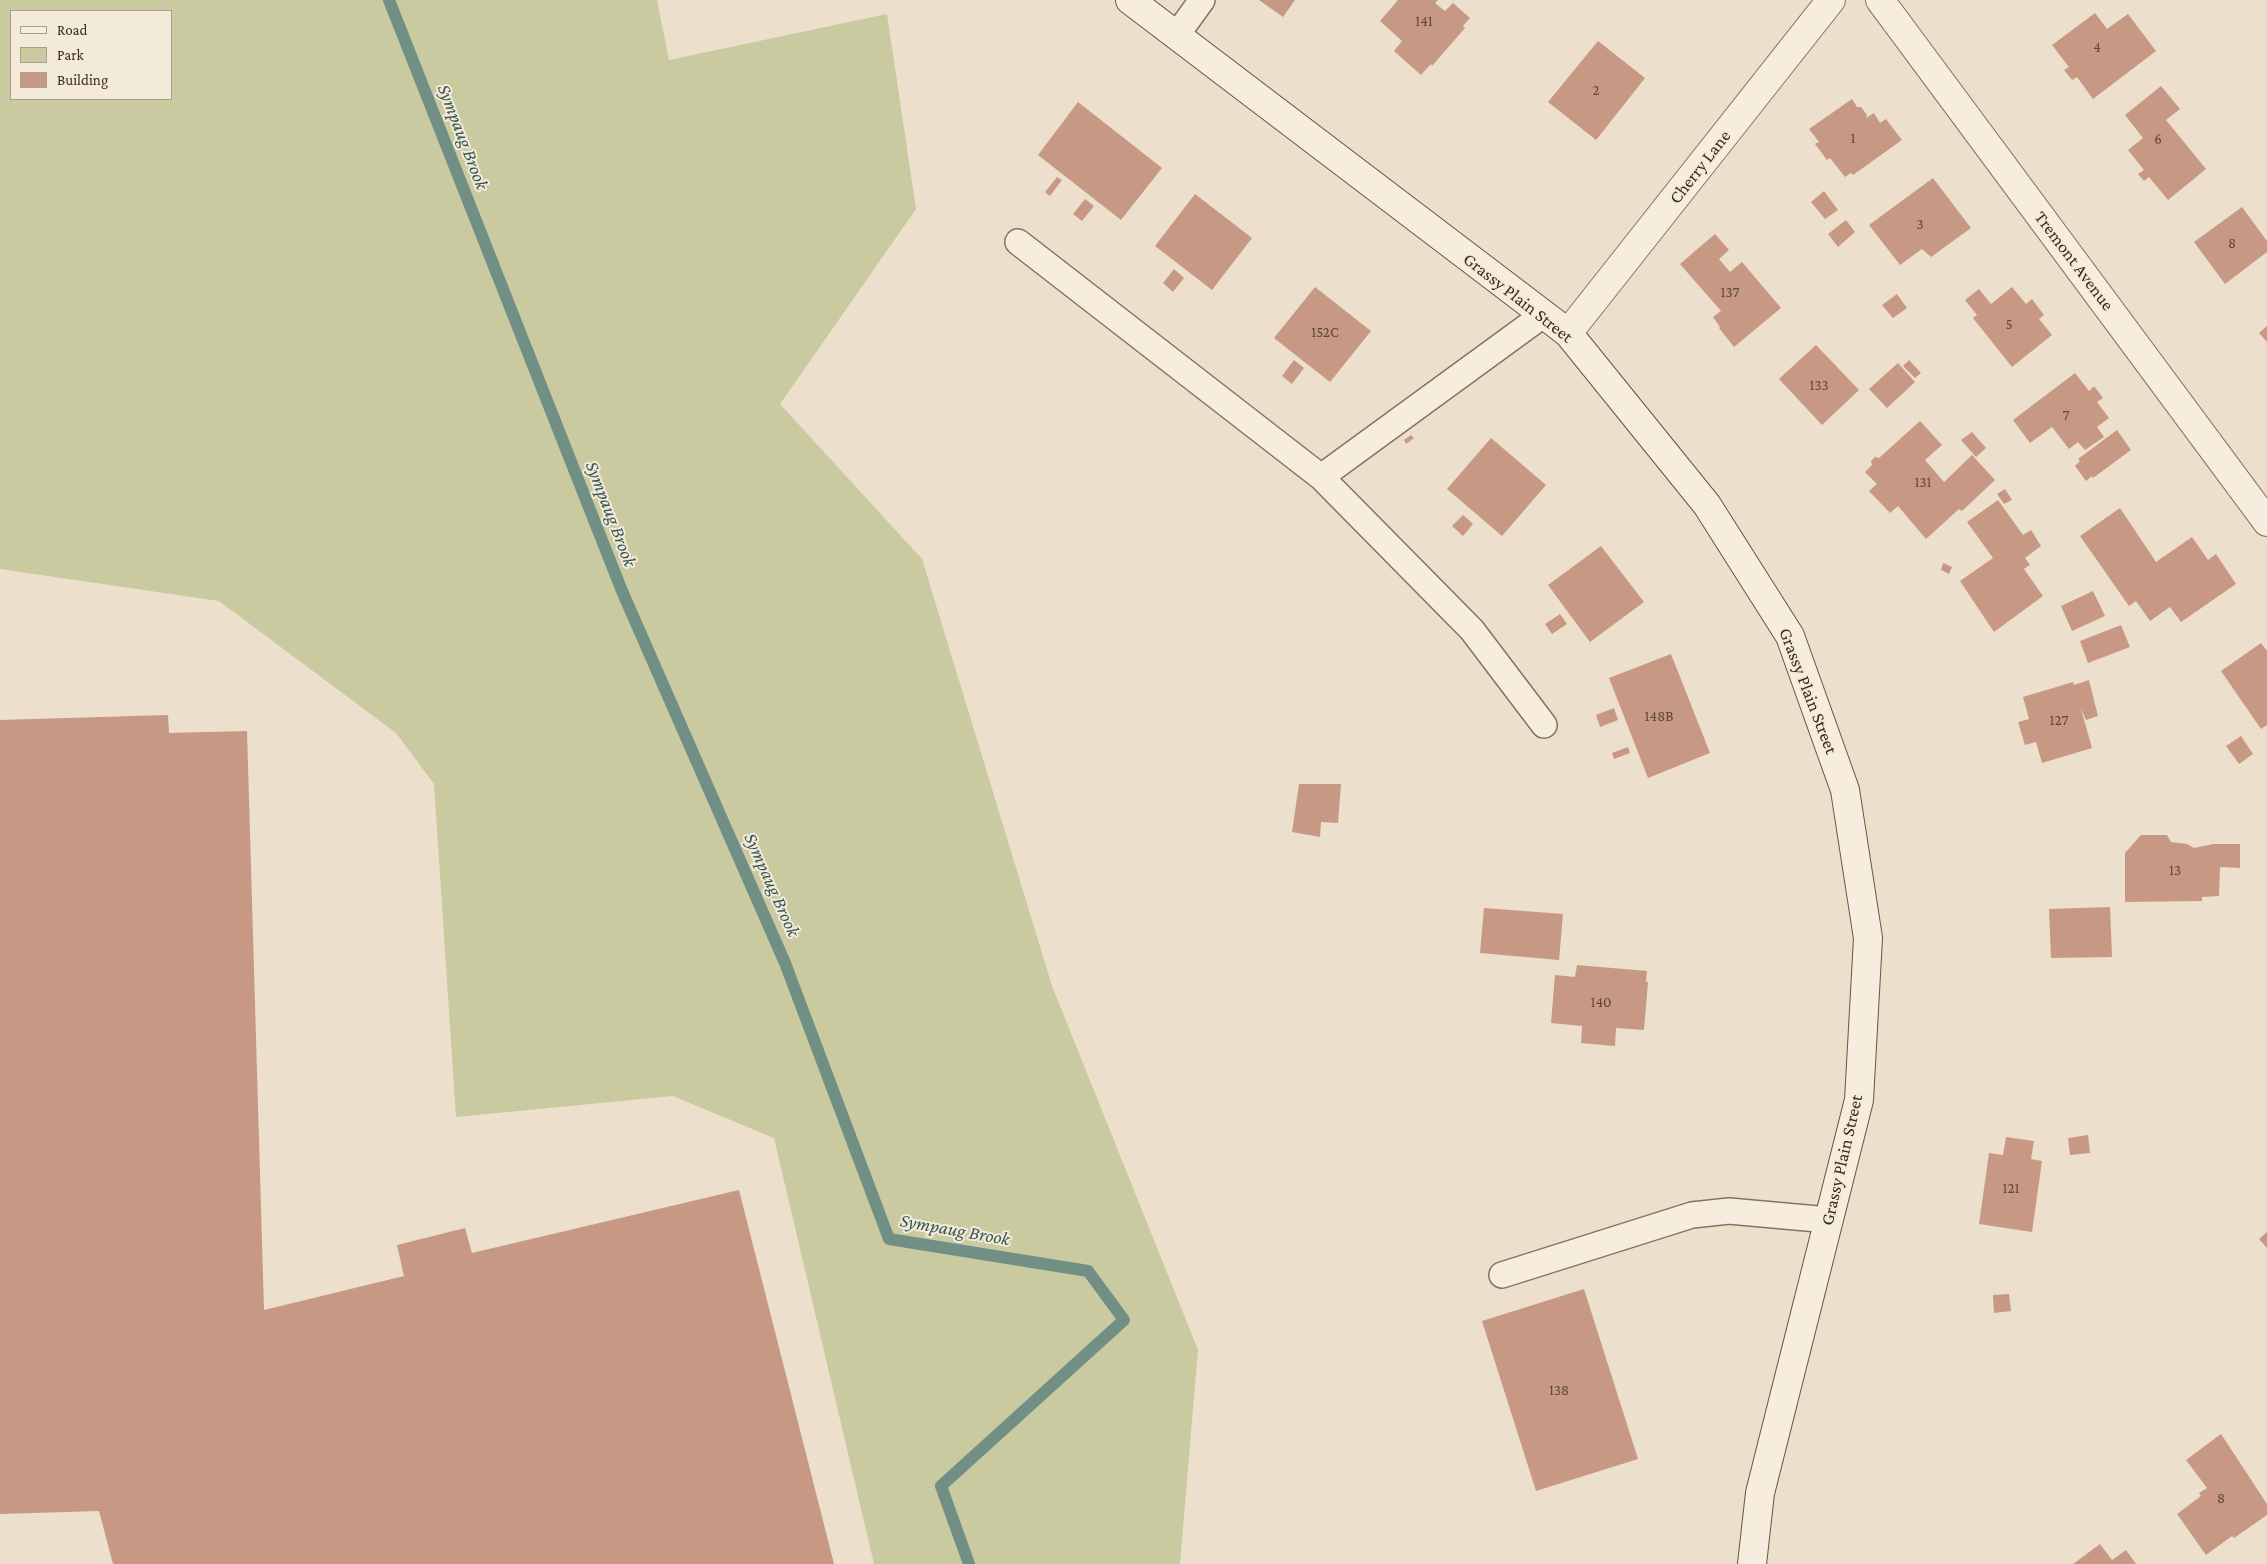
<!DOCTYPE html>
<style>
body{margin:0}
#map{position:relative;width:2267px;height:1564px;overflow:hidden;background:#ecdfcb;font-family:"Crimson Pro",serif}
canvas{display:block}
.legend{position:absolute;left:10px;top:10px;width:162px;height:90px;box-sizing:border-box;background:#f4eada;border:1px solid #aa9e90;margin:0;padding:6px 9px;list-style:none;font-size:15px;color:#3a2b22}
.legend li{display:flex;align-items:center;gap:10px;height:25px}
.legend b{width:25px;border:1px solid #aa9e90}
</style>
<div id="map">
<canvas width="2267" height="1564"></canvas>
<ul class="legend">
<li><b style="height:6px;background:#f7edde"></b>Road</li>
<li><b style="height:14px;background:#c9ca9f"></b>Park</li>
<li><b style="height:14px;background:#c79984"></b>Building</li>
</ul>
</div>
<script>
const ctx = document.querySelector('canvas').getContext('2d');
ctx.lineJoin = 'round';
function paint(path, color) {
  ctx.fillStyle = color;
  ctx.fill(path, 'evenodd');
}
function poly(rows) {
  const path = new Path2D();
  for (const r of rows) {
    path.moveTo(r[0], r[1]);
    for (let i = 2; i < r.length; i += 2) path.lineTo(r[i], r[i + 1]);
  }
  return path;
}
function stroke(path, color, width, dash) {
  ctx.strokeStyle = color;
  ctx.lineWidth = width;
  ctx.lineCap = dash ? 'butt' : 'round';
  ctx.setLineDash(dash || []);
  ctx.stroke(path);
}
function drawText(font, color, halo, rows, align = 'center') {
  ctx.font = font + ' "Crimson Pro",serif';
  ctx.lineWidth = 4;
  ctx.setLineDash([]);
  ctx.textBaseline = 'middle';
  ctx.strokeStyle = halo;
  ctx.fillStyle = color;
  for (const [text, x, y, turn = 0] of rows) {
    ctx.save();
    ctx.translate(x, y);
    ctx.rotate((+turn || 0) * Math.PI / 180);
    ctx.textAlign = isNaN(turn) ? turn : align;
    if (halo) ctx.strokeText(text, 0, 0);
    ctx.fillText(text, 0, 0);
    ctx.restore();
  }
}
paint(poly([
 [0,0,657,0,669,60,887,14,916,209,780,404,922,559,1052,986,1198,1350,1180,1564,874,1564,774,1138,673,1096,456,1117,434,784,396,733,219,601,0,569],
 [11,11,171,11,171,99,11,99]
]), '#c9ca9f');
stroke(poly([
 [389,0,622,591,785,963,889,1239,1088,1271,1124,1320,941,1486,969,1564]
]), '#728f85', 12);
paint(poly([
 [1259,0,1295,0,1283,17],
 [1398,0,1438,0,1435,3,1445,11,1453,3,1470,18,1463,26,1465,28,1432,66,1431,64,1421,75,1394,51,1402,41,1380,21],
 [2095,13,2107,29,2128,14,2156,51,2093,99,2077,77,2072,80,2064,70,2069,67,2052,45],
 [1598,41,1645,78,1596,140,1548,102],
 [2161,86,2180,109,2166,120,2206,169,2168,200,2149,177,2144,181,2138,174,2144,170,2128,150,2143,138,2125,115],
 [1852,99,1857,107,1861,107,1867,115,1866,118,1874,113,1880,123,1886,119,1902,140,1853,175,1851,173,1845,177,1830,158,1827,160,1815,144,1819,142,1809,129],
 [1078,102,1162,168,1121,220,1038,155],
 [1057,177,1062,180,1050,196,1045,192],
 [1933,178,1971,228,1931,257,1922,249,1900,265,1869,225],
 [1824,191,1838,210,1825,219,1811,202],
 [1195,194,1252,238,1212,290,1155,246],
 [1085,199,1094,206,1082,221,1073,214],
 [2242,207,2267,241,2267,252,2225,284,2194,242],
 [1846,220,1855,232,1838,247,1828,234],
 [1715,234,1729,250,1719,259,1730,272,1742,262,1781,308,1734,347,1719,328,1720,327,1713,317,1721,311,1680,264],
 [1174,269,1184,278,1173,292,1163,283],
 [1315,287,1371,331,1330,382,1274,338],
 [2012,287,2026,304,2032,299,2044,315,2039,319,2052,335,2012,367,1973,318,1977,315,1965,300,1979,289,1991,304],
 [1897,294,1907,308,1893,318,1882,305],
 [2267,326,2267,342,2259,333],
 [1816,345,1859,390,1822,425,1779,379],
 [1294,360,1304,368,1292,384,1282,376],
 [1909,360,1921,373,1915,378,1903,366],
 [1898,363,1915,382,1887,408,1869,389],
 [2075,373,2089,391,2094,386,2103,398,2097,402,2109,418,2097,427,2104,437,2085,450,2078,442,2069,449,2052,427,2030,443,2013,420],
 [1920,421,1942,445,1925,460,1944,482,1972,455,1995,480,1962,511,1959,509,1926,539,1898,506,1890,513,1869,491,1877,484,1865,472,1872,465,1871,461,1875,457,1879,458],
 [2117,430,2131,450,2093,478,2092,476,2086,481,2075,466,2080,461,2078,459],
 [1972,432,1986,448,1976,457,1961,440],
 [1411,435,1414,438,1406,444,1404,440],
 [1491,438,1546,485,1502,536,1447,489],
 [2005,489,2012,500,2004,504,1997,494],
 [1998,500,2023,535,2031,530,2041,546,2025,558,2030,565,2024,569,2043,596,1994,632,1960,581,1993,558,1967,522],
 [2120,508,2156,562,2192,537,2208,560,2216,554,2236,584,2181,622,2170,607,2150,621,2136,601,2129,606,2080,536],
 [1463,515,1473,524,1463,536,1452,526],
 [1601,546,1644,602,1590,642,1548,585],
 [1943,563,1952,567,1949,574,1941,570],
 [2093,591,2105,616,2072,631,2061,606],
 [1560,614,1567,624,1552,634,1545,624],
 [2121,625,2130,647,2088,663,2080,641],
 [2261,643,2267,651,2267,725,2261,729,2221,671],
 [1671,654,1710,753,1648,778,1609,678],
 [2089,680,2098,716,2086,720,2081,709,2092,748,2042,763,2036,742,2025,745,2018,722,2029,719,2023,697,2073,682,2074,685],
 [1614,708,1618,720,1600,727,1596,715],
 [168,715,169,733,247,731,264,1310,404,1276,397,1245,465,1228,472,1253,739,1190,834,1564,113,1564,99,1511,0,1514,0,720],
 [2241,736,2253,754,2239,764,2226,746],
 [1628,747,1630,753,1614,759,1612,753],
 [1299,784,1341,784,1338,823,1321,822,1320,837,1292,832],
 [2141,835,2167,835,2171,842,2187,844,2194,848,2213,844,2240,844,2240,868,2220,867,2219,896,2202,897,2202,901,2125,902,2125,853],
 [2110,907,2112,957,2051,958,2049,909],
 [1484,908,1563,914,1559,960,1480,953],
 [1577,965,1647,971,1646,982,1648,982,1644,1030,1616,1028,1615,1046,1581,1043,1582,1026,1551,1023,1555,975,1575,977],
 [2088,1135,2090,1153,2070,1155,2068,1138],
 [2006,1137,2034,1141,2031,1159,2042,1161,2032,1232,1979,1224,1989,1153,2003,1155],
 [2267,1232,2267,1248,2259,1239],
 [1584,1289,1638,1459,1536,1491,1482,1321],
 [2009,1294,2011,1311,1994,1313,1993,1295],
 [2221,1434,2267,1504,2267,1515,2234,1538,2232,1536,2206,1555,2177,1514,2201,1496,2199,1493,2207,1488,2186,1460],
 [2100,1544,2112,1560,2126,1550,2136,1564,2073,1564]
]), '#c79984');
const service = poly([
 [1176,36,1202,0],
 [1018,242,1321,477],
 [1543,315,1321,477,1472,630,1544,725],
 [1502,1275,1692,1215,1729,1211,1829,1220]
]);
const minor = poly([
 [1880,0,2267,522],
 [1568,333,1831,0]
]);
const secondary = poly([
 [1130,0,1568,333,1707,505,1790,636,1845,790,1868,938,1859,1100,1760,1493,1752,1564]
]);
stroke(service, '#887160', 28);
stroke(minor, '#887160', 30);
stroke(secondary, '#6a5243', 30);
stroke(service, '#f7edde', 25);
stroke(minor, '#f7edde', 28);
stroke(secondary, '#f7edde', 28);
drawText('15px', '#5d463a', null, [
 ["141",1424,21],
 ["4",2097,47],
 ["2",1596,90],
 ["1",1853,138],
 ["6",2158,139],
 ["3",1920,224],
 ["8",2232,243],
 ["137",1730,292],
 ["5",2009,324],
 ["152C",1325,332],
 ["133",1819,385],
 ["7",2066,415],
 ["131",1923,482],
 ["148B",1659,716],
 ["127",2059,720],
 ["13",2175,870],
 ["140",1601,1002],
 ["121",2011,1188],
 ["138",1559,1390],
 ["8",2221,1498]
]);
drawText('18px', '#3a2b22', '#f4eada', [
 ["Cherry Lane",1700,167,-52],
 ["Tremont Avenue",2074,261,53],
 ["Grassy Plain Street",1518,298,38],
 ["Grassy Plain Street",1808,691,69],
 ["Grassy Plain Street",1842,1160,-77]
]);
drawText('italic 19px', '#335852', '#f4eada', [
 ["Sympaug Brook",463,137,69],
 ["Sympaug Brook",611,514,69],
 ["Sympaug Brook",772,885,66],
 ["Sympaug Brook",955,1230,10]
]);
</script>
